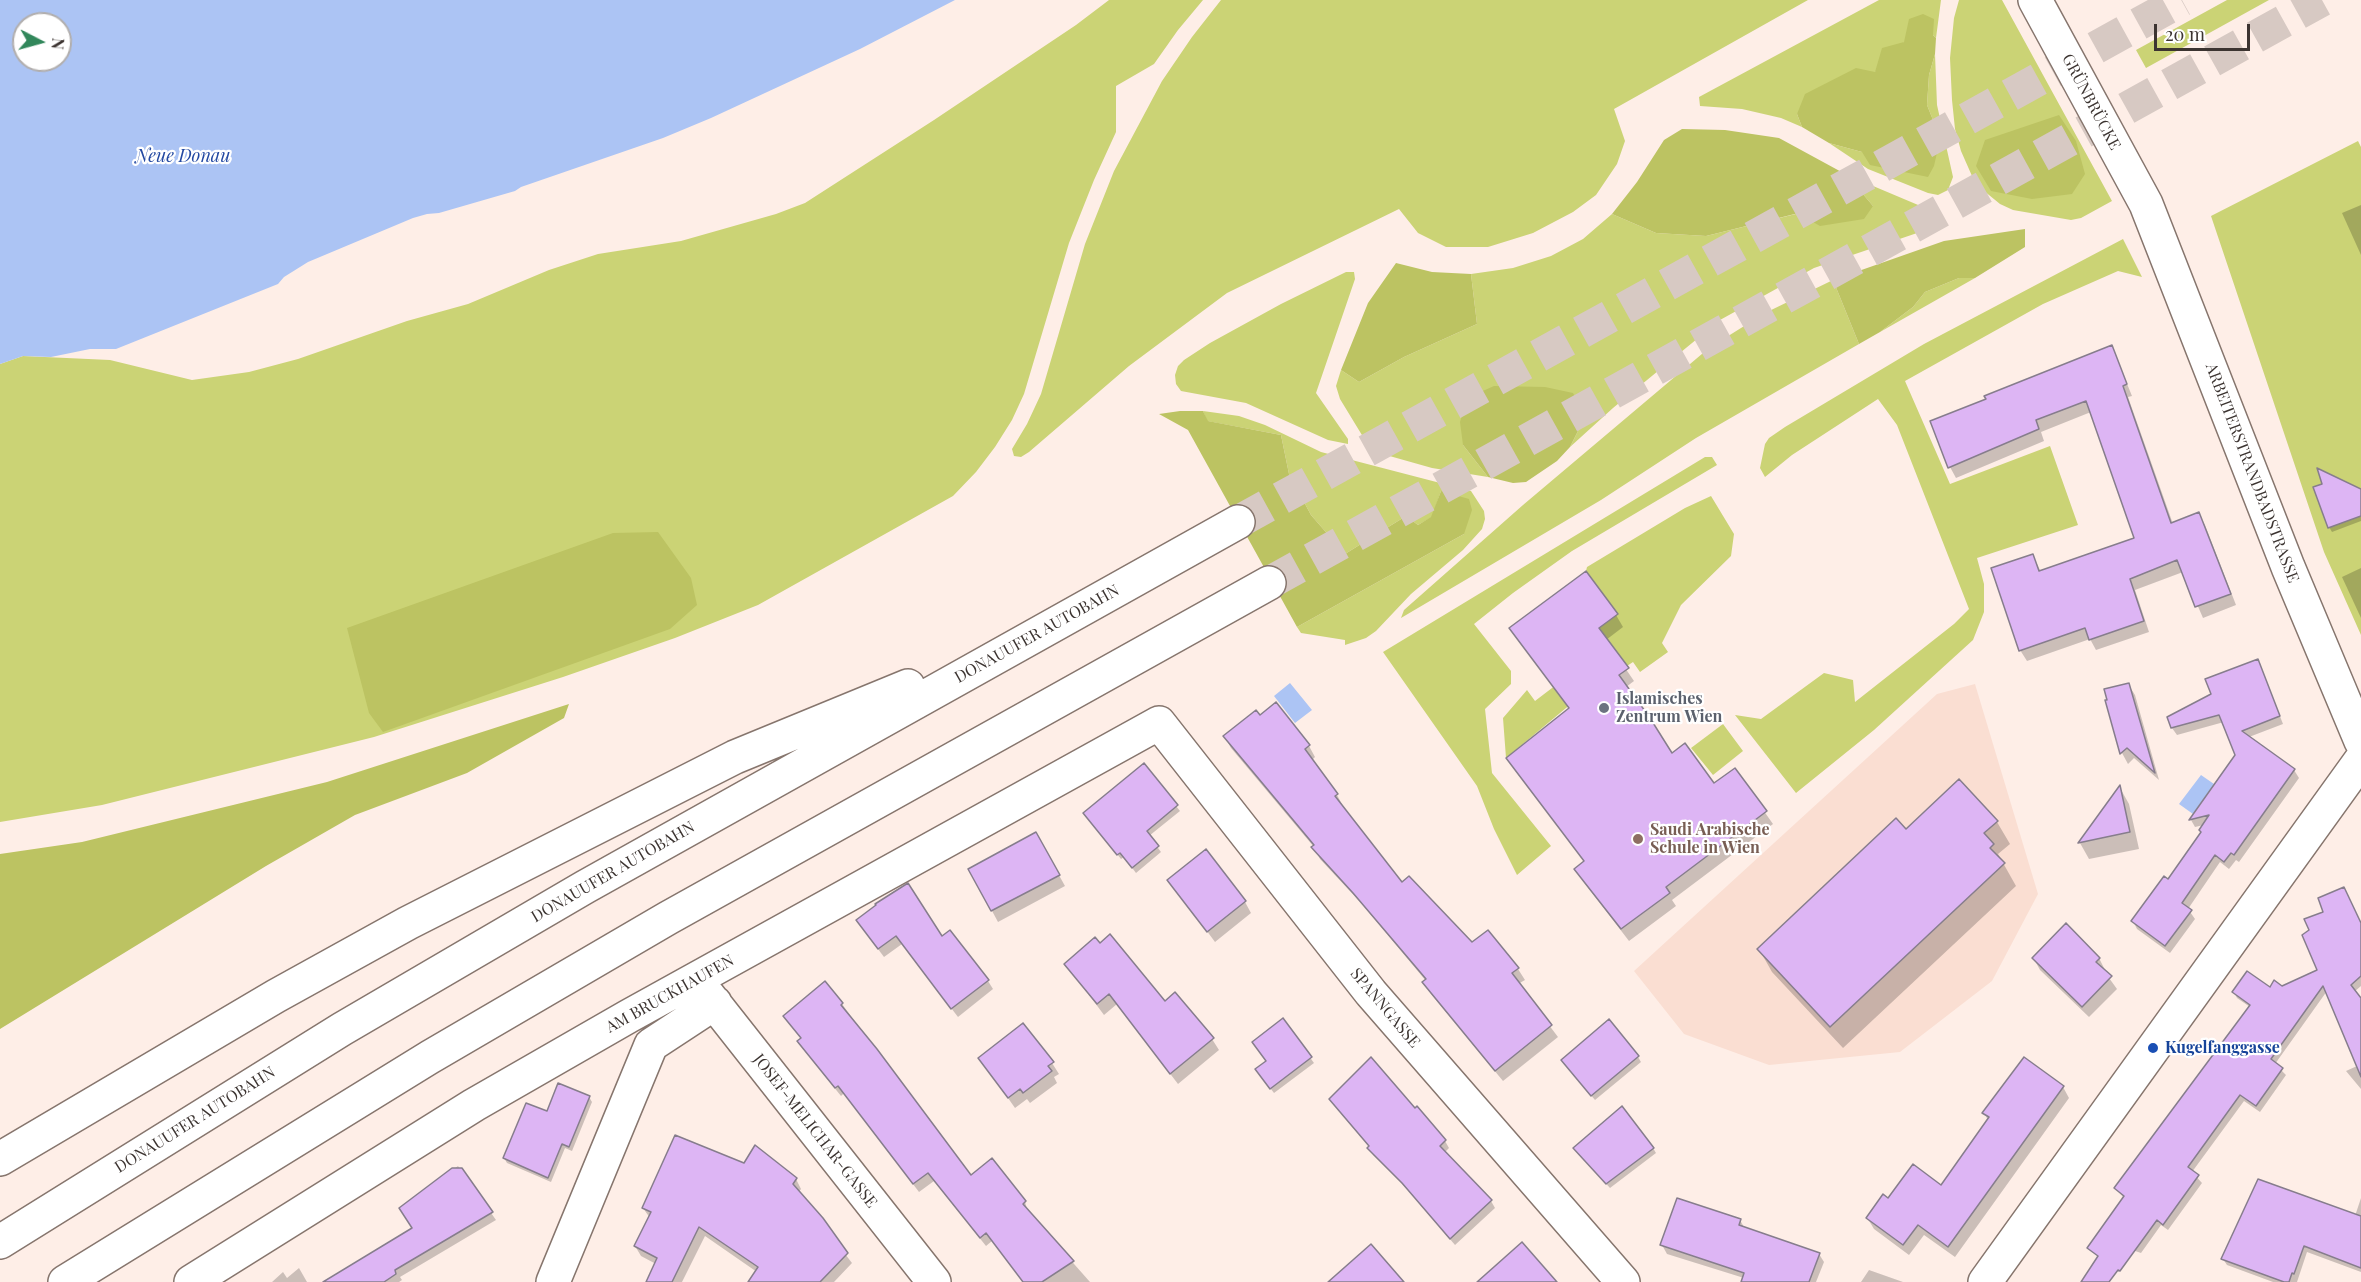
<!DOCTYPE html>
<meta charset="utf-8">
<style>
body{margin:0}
#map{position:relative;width:2361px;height:1282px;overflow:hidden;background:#feeee7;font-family:"Playfair Display",serif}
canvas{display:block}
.north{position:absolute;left:12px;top:12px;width:60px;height:60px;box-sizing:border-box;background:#fff;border:2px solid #b1aead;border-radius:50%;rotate:96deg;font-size:16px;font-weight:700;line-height:24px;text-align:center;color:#3c3431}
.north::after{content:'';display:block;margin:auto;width:21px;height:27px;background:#32875b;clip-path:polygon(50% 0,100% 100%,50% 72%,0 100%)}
.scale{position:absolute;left:2154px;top:24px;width:96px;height:27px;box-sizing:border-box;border:3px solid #3c3431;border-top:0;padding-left:8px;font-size:18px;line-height:21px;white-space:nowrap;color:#3c3431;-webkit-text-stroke:4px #fff;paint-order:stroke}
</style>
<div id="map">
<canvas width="2361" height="1282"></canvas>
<div class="north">N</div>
<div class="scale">20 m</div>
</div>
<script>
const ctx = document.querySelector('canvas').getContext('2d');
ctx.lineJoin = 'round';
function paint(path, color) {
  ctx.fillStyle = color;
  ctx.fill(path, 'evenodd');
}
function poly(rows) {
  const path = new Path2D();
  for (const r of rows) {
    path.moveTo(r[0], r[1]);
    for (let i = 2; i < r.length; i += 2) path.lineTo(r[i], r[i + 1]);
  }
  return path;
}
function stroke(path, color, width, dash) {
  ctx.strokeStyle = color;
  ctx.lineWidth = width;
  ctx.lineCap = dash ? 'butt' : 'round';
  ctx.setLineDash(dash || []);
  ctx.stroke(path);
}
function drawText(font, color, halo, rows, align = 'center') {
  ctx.font = font + ' "Playfair Display",serif';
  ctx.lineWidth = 4.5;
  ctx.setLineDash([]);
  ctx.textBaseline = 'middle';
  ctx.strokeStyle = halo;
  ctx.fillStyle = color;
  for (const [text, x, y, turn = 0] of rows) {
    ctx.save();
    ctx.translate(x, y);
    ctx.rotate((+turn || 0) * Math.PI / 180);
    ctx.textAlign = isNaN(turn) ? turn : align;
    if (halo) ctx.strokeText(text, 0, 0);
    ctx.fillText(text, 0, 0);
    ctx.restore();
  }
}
paint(poly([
 [1975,684,2038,894,1992,981,1900,1052,1769,1065,1684,1034,1634,971,1937,694]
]), '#faded2');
paint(poly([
 [1109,0,1203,0,1178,30,1154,64,1116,86,1116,132,1094,180,1069,243,1024,394,1012,420,995,447,976,472,953,496,758,605,675,638,563,677,374,737,102,805,0,822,0,364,23,356,110,360,192,380,249,372,298,359,407,321,468,304,549,270,598,254,681,241,776,214,805,203,934,120,1076,25],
 [1221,0,1808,0,1614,109,1625,141,1617,164,1596,195,1573,212,1533,233,1488,247,1446,247,1418,233,1399,209,1227,293,1129,366,1029,452,1021,457,1014,456,1012,449,1027,424,1041,394,1085,244,1114,171,1162,81,1192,37],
 [1879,0,1941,0,1936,38,1933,35,1904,42,1875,72,1797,114,1802,127,1781,118,1742,109,1700,106,1699,97],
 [1959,0,2002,0,2112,201,2081,218,2071,220,2013,210,2000,204,1978,186,1972,176,1961,151,1955,129,1952,100,1950,58,1954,18],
 [2227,0,2269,0,2146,68,2136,50],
 [1935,54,1937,105,1953,177,1948,190,1938,195,1928,193,1868,169,1829,143,1862,152,1930,135,1935,125,1927,105,1929,75],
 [2358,141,2361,147,2361,635,2324,552,2211,216],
 [1847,175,1930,210,1936,216,1934,222,1926,230,1814,268,1720,320,1613,408,1570,447,1580,427,1463,445,1488,477,1432,468,1386,455,1368,445,1340,399,1336,386,1341,370,1359,382,1404,357,1477,324,1471,274,1513,268,1551,256,1583,239,1612,214,1656,233,1706,236,1812,210,1873,206],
 [2123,239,2142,277,2118,271,2043,304,1905,381,1950,484,2050,446,2078,525,1977,558,1984,584,1984,612,1973,640,1874,730,1796,793,1735,715,1761,719,1824,673,1853,680,1855,702,1954,624,1969,609,1897,425,1878,399,1792,455,1765,477,1760,468,1765,444,1769,438,1785,427,1924,344],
 [1346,272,1354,272,1355,279,1316,393,1348,439,1348,444,1328,440,1246,403,1181,391,1176,384,1175,375,1178,366,1184,360,1210,343,1281,304],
 [1959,278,1975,278,1880,332,1913,307,1925,292],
 [1833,280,1859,344,1696,438,1601,500,1401,618,1404,610,1523,505,1709,348,1765,313],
 [1203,411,1239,416,1265,425,1321,452,1471,491,1484,511,1485,519,1482,529,1463,550,1411,594,1376,631,1366,638,1345,645,1345,640,1301,633,1297,627,1464,534,1441,491,1432,517,1418,525,1406,516,1345,554,1311,515,1289,474,1281,435,1207,421],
 [1705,457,1712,457,1717,465,1572,551,1513,593,1474,624,1511,671,1511,684,1485,709,1492,773,1551,846,1517,875,1494,829,1477,786,1383,652],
 [1711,496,1734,534,1731,556,1681,605,1662,643,1668,652,1640,672,1633,662,1627,666,1599,628,1617,614,1586,571,1587,567,1685,508],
 [1569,675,1572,703,1506,758,1503,718,1527,690,1535,701],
 [1723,724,1743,751,1713,775,1691,748]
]), '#cbd375');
paint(poly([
 [1923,14,1934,19,1933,35,1936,38,1935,54,1929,75,1927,105,1935,125,1931,135,1939,144,1934,166,1928,177,1870,165,1862,152,1829,143,1802,127,1797,114,1805,94,1856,68,1875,72,1882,48,1904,42,1909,19],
 [2059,115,2076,141,2085,174,2072,194,2032,199,1991,191,1976,166,1985,140],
 [1682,129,1725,130,1779,138,1847,175,1873,206,1864,219,1820,226,1813,222,1811,210,1706,236,1656,233,1612,214,1637,182,1664,140],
 [2025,229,2025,247,1975,278,1959,278,1925,292,1913,307,1880,332,1859,344,1833,280,1944,241],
 [1396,263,1432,272,1471,274,1477,324,1404,357,1359,382,1341,370,1368,303],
 [1494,386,1545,387,1573,393,1582,410,1580,427,1570,447,1557,461,1526,482,1513,483,1488,477,1463,445,1460,422,1467,398],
 [1180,411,1203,411,1208,421,1281,435,1289,474,1311,515,1345,554,1406,516,1418,525,1431,517,1441,491,1469,499,1472,510,1464,534,1297,627,1188,430,1159,414],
 [658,532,691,578,697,605,670,629,383,732,369,713,347,628,613,533],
 [569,704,564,718,467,773,355,815,266,866,0,1029,0,854,82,842,327,782]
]), '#bcc362');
paint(poly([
 [0,0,955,0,860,49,711,118,663,138,521,187,515,191,439,213,427,214,413,218,308,262,284,277,278,284,116,349,90,349,51,357,23,356,0,364],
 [24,24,60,24,60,60,24,60],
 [1290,683,1312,710,1295,723,1274,696],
 [2201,775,2214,784,2193,814,2179,804]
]), '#acc4f4');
paint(poly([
 [2361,205,2361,255,2342,213],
 [2112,347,2132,396,2128,397,2173,524,2199,514,2205,525,2236,605,2203,618,2183,572,2135,590,2149,632,2096,650,2090,639,2027,661,2020,650,2033,556,2041,572,2136,539,2091,412,2041,432,2044,441,1956,478,1950,467],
 [2324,485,2361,494,2361,521,2332,532,2329,527],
 [2361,568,2361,618,2342,577],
 [1616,615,1623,627,1606,640,1634,681,1626,687,1671,755,1714,785,1735,770,1773,824,1672,900,1676,906,1629,941,1583,881,1576,869,1585,862,1508,758,1570,709,1511,628],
 [2258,660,2283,724,2249,737,2294,770,2299,778,2239,862,2236,860,2229,869,2220,862,2188,909,2195,919,2170,953,2137,929,2133,921,2168,881,2202,833,2204,825,2195,827,2191,820,2237,756,2224,722,2177,735,2172,728],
 [2128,684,2135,695,2159,780,2134,758,2128,764,2122,753,2107,701],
 [1275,705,1309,746,1315,757,1312,760,1337,795,1343,806,1342,807,1402,885,1472,944,1487,932,1518,969,1525,980,1518,984,1558,1037,1503,1081,1431,994,1424,983,1426,981,1362,904,1320,859,1314,847,1231,748,1225,737,1260,717],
 [1143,765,1180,811,1149,836,1161,852,1136,873,1124,857,1121,859,1088,818],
 [2120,788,2129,804,2139,849,2089,859,2080,843],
 [1997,822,2010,844,1998,854,2016,886,1843,1048,1772,972,1759,949,1906,831],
 [1036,834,1065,886,998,922,970,870],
 [1169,880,1245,902,1251,913,1215,942],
 [2351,903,2361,924,2361,986,2354,992,2361,1016,2361,1089,2346,1071,2357,1066,2327,991,2275,1064,2286,1075,2260,1112,2244,1101,2192,1172,2202,1183,2168,1230,2161,1225,2141,1253,2103,1240,2124,1198,2116,1189,2250,1007,2237,998,2234,992,2282,988,2318,971],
 [863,929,942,938,988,981,993,989,958,1017,902,944,884,957],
 [2099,958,2105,970,2104,971,2117,989,2089,1017,2040,970,2034,959],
 [1066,964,1165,1003,1212,1039,1219,1050,1178,1084,1117,1004,1104,1015],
 [842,1004,970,1178,1025,1202,1028,1212,1090,1282,1024,1282,992,1241,986,1246,934,1181,919,1192,844,1093,841,1096,804,1050,799,1042,802,1039,785,1016],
 [1283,1020,1314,1063,1274,1093,1260,1075,1268,1062],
 [1638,1057,1641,1062,1595,1100,1565,1065],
 [980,1058,1052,1063,1059,1074,1054,1077,1057,1083,1030,1103,1027,1099,1015,1108],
 [2063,1087,2069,1098,1955,1257,1924,1235,1909,1255,1874,1229,1868,1219,1889,1200,1941,1187,1988,1120,1984,1113],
 [589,1097,592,1102,572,1151,565,1148,551,1182,507,1163,504,1158,547,1113],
 [1331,1099,1415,1110,1445,1141,1449,1148,1444,1153,1491,1201,1495,1208,1455,1245,1408,1190,1373,1155,1370,1147],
 [1653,1148,1656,1153,1610,1188,1578,1153],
 [744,1165,796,1179,801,1189,798,1193,852,1263,834,1282,755,1282,757,1272,705,1236,682,1282,648,1282,656,1264,641,1256,635,1246,650,1218,643,1208],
 [458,1166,496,1220,400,1277,402,1280,399,1282,326,1282,413,1228,401,1208],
 [2361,1198,2361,1272,2307,1252,2297,1282,2273,1282,2227,1265,2223,1259,2355,1216],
 [1740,1220,1745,1229,1819,1254,1824,1262,1816,1282,1743,1282,1744,1278,1667,1254,1662,1245],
 [299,1268,307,1282,272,1282,283,1272,287,1278],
 [1869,1270,1903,1282,1861,1282]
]), '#0003');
const building = poly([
 [2112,345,2127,384,2123,386,2171,523,2199,512,2231,594,2195,607,2177,560,2130,579,2144,621,2089,640,2085,628,2019,651,1991,568,2033,554,2039,571,2134,538,2086,401,2036,420,2039,429,1948,468,1930,421,1986,399,1984,396,2112,345],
 [2317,468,2361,489,2361,516,2328,528,2313,487,2322,484,2317,468],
 [1586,571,1618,614,1599,628,1629,668,1619,675,1650,718,1672,753,1685,743,1714,783,1735,768,1767,811,1666,887,1670,893,1621,929,1574,869,1584,861,1506,758,1569,708,1509,628,1586,571],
 [2258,659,2280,716,2242,731,2295,769,2234,855,2231,853,2224,862,2215,855,2182,903,2192,910,2165,946,2131,921,2164,876,2168,879,2201,832,2199,830,2209,815,2189,820,2235,755,2219,715,2171,728,2167,717,2211,694,2205,679,2258,659],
 [2129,683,2155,773,2127,748,2120,754,2105,700,2107,700,2104,689,2129,683],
 [1276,702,1310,745,1305,749,1338,794,1335,796,1402,882,1409,876,1472,942,1488,930,1519,968,1512,973,1552,1025,1495,1071,1422,982,1426,979,1353,893,1311,847,1314,845,1223,736,1256,710,1260,715,1276,702],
 [1144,763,1178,805,1147,831,1159,846,1132,868,1120,853,1117,855,1083,813,1144,763],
 [1959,779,1998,821,1984,833,1994,844,1990,848,2005,863,1830,1027,1757,949,1896,818,1906,829,1959,779],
 [2120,785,2130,832,2078,843,2120,785],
 [1036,832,1060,875,991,911,968,869,1036,832],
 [1206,849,1246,901,1207,932,1167,880,1206,849],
 [908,883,942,936,950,930,989,980,951,1009,896,936,878,949,856,920,876,905,875,904,908,883],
 [2344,887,2361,923,2361,976,2351,985,2361,998,2361,1077,2323,986,2271,1059,2283,1068,2256,1106,2240,1095,2188,1167,2199,1175,2163,1225,2157,1220,2120,1271,2118,1270,2109,1282,2081,1282,2098,1256,2087,1248,2124,1196,2114,1188,2250,1005,2232,992,2247,971,2270,987,2274,980,2282,986,2317,970,2302,935,2309,930,2304,919,2323,912,2318,898,2344,887],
 [2066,923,2100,958,2096,962,2112,976,2082,1007,2032,958,2066,923],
 [1110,934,1165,1001,1175,992,1214,1038,1170,1074,1109,994,1097,1004,1064,964,1095,937,1100,943,1110,934],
 [825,981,843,1003,841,1005,877,1049,971,1175,992,1158,1026,1201,1023,1204,1074,1261,1042,1282,1023,1282,986,1233,980,1238,928,1173,913,1184,838,1086,835,1088,797,1041,801,1038,783,1016,825,981],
 [1283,1018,1312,1057,1270,1089,1255,1069,1266,1061,1252,1042,1283,1018],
 [1609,1019,1639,1056,1591,1096,1561,1060,1609,1019],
 [1023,1023,1054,1062,1048,1066,1052,1071,1023,1093,1020,1089,1008,1098,978,1058,1023,1023],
 [1371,1057,1415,1108,1417,1106,1446,1140,1440,1146,1492,1200,1450,1239,1402,1183,1367,1148,1369,1146,1329,1099,1371,1057],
 [2024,1057,2064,1086,1948,1247,1918,1225,1903,1245,1866,1218,1883,1194,1888,1198,1913,1164,1941,1185,1989,1117,1982,1113,2024,1057],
 [558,1083,590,1096,569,1147,562,1144,548,1178,503,1158,526,1103,547,1111,558,1083],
 [1622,1106,1654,1148,1606,1184,1573,1148,1622,1106],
 [675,1135,744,1163,755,1145,797,1178,793,1184,823,1218,848,1253,820,1282,748,1282,758,1267,699,1227,672,1282,646,1282,657,1258,634,1246,651,1212,642,1208,675,1135],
 [452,1168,462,1168,493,1212,395,1270,396,1274,384,1282,323,1282,412,1228,399,1208,452,1168],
 [2258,1179,2361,1216,2361,1268,2304,1246,2294,1274,2292,1273,2289,1282,2284,1282,2221,1259,2258,1179],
 [1677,1198,1741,1219,1739,1225,1820,1253,1809,1282,1741,1282,1744,1273,1660,1245,1677,1198],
 [1522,1242,1557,1282,1477,1282,1522,1242],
 [1371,1244,1404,1282,1328,1282,1371,1244]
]);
paint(building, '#ddb5f4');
stroke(building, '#867d8c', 1.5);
stroke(poly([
 [1238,522,2182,0],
 [1269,583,2322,0]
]), '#d7c9c3', 33, [33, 16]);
const minor = poly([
 [2035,0,2146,204,2288,567,2361,741],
 [696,980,934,1282],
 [191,1282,474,1105,629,1016,1159,723,1371,993,1623,1282],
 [553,1282,651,1045,715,1003],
 [1985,1282,2361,760]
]);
const highway = poly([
 [0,1159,276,996,408,923,735,757,908,686],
 [0,1242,342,1029,585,887,1238,522],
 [65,1282,430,1057,668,918,1269,583]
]);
stroke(minor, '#86756d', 36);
stroke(highway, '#86756d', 36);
stroke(minor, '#fff', 33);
stroke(highway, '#fff', 33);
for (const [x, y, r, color] of [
 [1604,708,6,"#6b7280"],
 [1638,839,6,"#8d6e63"],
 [2153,1048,6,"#1a4fb4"]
]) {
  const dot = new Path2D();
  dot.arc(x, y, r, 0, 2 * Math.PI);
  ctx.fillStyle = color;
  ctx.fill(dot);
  stroke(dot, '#fff', 2);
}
drawText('16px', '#3c3431', '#fff', [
 ["GRÜNBRÜCKE",2091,102,62],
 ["ARBEITERSTRANDBADSTRASSE",2252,473,69],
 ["DONAUUFER AUTOBAHN",1037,634,-29],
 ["DONAUUFER AUTOBAHN",613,872,-30],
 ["AM BRUCKHAUFEN",670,994,-29],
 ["SPANNGASSE",1385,1008,50],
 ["DONAUUFER AUTOBAHN",195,1120,-32],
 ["JOSEF-MELICHAR-GASSE",815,1131,52]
]);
drawText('bold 16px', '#5b616d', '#fff', [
 ["Islamisches",1616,699],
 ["Zentrum Wien",1616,717]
], 'left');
drawText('bold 16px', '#785e54', '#fff', [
 ["Saudi Arabische",1650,830],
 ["Schule in Wien",1650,848]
], 'left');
drawText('bold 16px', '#164399', '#fff', [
 ["Kugelfanggasse",2165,1048]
], 'left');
drawText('italic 18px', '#2349a2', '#fff', [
 ["Neue Donau",183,156]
]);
</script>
